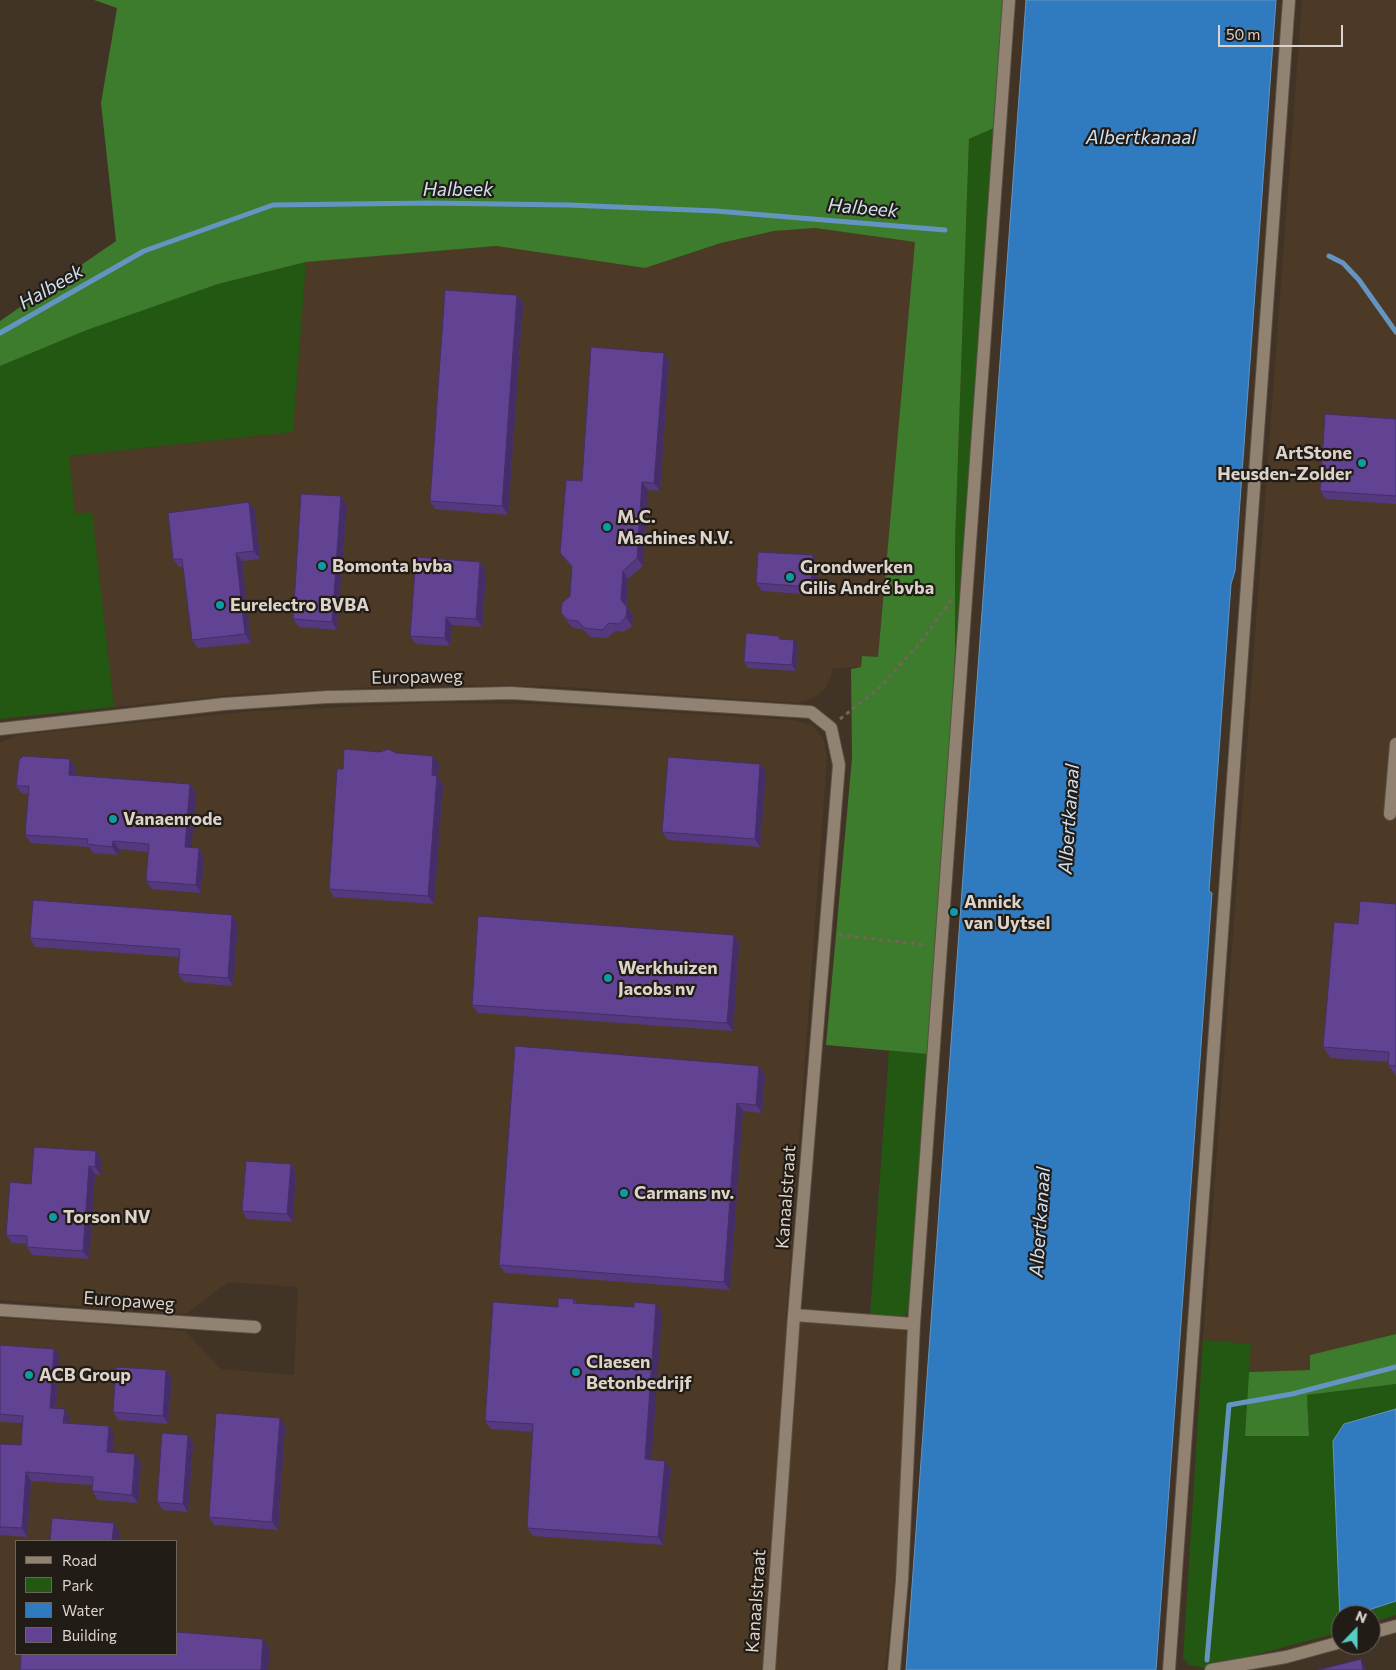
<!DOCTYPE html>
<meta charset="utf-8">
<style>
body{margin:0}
#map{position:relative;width:1396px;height:1670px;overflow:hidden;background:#413325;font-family:Commissioner,sans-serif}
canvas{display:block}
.legend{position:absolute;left:15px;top:1540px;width:162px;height:115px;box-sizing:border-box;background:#221c16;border:1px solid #6c655e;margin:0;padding:6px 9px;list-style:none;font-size:15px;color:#dcd3ca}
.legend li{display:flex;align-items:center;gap:10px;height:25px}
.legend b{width:25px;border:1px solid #6c655e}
.north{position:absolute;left:1331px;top:1605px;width:50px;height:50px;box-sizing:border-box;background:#221c16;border:1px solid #6c655e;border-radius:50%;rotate:22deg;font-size:14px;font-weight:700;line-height:20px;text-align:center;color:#dcd3ca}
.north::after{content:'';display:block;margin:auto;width:18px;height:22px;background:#55cec5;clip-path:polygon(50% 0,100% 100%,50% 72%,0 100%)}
.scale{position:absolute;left:1218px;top:25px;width:125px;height:22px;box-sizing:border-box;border:2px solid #dcd3ca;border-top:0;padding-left:6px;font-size:15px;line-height:18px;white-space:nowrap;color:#dcd3ca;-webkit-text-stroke:4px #221c16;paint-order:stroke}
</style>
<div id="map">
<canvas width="1396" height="1670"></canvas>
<ul class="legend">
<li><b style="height:6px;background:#928272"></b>Road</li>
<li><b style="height:14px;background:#235813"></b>Park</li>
<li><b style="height:14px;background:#307abf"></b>Water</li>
<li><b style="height:14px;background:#624293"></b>Building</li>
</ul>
<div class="north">N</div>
<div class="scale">50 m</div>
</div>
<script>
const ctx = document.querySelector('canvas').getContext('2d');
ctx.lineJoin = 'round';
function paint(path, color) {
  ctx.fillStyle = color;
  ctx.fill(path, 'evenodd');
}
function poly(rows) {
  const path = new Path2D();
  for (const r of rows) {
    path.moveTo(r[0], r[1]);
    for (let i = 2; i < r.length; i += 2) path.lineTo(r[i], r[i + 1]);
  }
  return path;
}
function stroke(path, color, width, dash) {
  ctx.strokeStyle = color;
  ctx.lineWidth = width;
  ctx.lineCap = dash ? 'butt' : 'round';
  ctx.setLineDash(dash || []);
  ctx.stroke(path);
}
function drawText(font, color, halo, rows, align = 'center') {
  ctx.font = font + ' Commissioner,sans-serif';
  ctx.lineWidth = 4.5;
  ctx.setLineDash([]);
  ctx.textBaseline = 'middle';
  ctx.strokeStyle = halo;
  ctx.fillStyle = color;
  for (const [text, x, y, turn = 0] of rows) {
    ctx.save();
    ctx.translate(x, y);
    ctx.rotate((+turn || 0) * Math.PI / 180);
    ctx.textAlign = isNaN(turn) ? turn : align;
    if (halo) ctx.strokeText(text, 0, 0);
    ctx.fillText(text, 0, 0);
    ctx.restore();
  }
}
paint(poly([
 [1302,0,1396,0,1396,1334,1310,1355,1311,1370,1249,1372,1251,1344,1203,1340],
 [815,228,915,242,878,658,862,656,861,667,833,668,830,680,823,691,810,700,798,703,550,686,416,685,242,694,114,707,92,513,75,514,69,456,293,432,306,262,496,246,645,268,721,243,774,231],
 [431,703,534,704,792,720,812,725,824,740,827,758,786,1319,896,1327,904,1330,908,1337,897,1560,885,1670,0,1670,0,1318,185,1331,221,1369,294,1375,298,1287,228,1282,186,1314,0,1300,0,743,17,735,253,711],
 [16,1541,176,1541,176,1654,16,1654]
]), '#4d3a26');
paint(poly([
 [994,128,959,644,955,652,955,544,969,139],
 [306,262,293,432,69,456,75,514,92,512,114,707,0,719,0,366,87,330,218,284],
 [889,1051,927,1054,909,1310,903,1319,870,1315],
 [1203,1340,1251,1344,1245,1436,1309,1436,1307,1395,1396,1384,1396,1615,1371,1623,1371,1615,1341,1615,1341,1632,1205,1668,1189,1665,1183,1658]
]), '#235813');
paint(poly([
 [94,0,1003,0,994,128,969,139,955,544,955,652,947,805,927,1054,826,1045,852,758,851,669,861,667,862,656,878,657,915,242,815,228,774,231,721,243,645,268,496,246,306,262,218,284,87,330,0,366,0,321,116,241,101,103,117,8],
 [1396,1334,1396,1384,1307,1395,1309,1436,1245,1436,1249,1372,1310,1370,1310,1355]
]), '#3d7b2d');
const water = poly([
 [1026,0,1276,0,1235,571,1231,584,1209,891,1212,893,1156,1670,906,1670,1026,0],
 [1396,1409,1396,1601,1353,1615,1341,1615,1340,1619,1333,1441,1344,1424,1396,1409]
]);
paint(water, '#307abf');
stroke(water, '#6495c2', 1);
stroke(poly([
 [1329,256,1343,263,1359,280,1396,332],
 [0,333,144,251,273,205,429,203,569,205,716,211,945,230],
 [1207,1660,1229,1405,1292,1394,1396,1367]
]), '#6495c2', 5);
const minor = poly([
 [0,729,224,704,327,697,511,693,811,712,831,728,839,765,794,1315,769,1670],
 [1390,814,1396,744],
 [0,1310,255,1327],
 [794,1315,914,1324,1009,0],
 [1371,1633,1396,1626],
 [894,1670,902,1580,914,1324],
 [1169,1670,1289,0],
 [1211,1670,1286,1657,1341,1642]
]);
stroke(minor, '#5a4f42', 14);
stroke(poly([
 [840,719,879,688,920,643,951,600],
 [839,935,927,945]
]), '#726559', 3, [4, 4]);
stroke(minor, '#928272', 12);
paint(poly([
 [517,295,523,303,508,515,435,509,430,501],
 [664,353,669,361,660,491,648,490,643,566,628,579,627,606,633,615,632,626,624,632,615,631,607,638,590,637,583,629,573,628,567,621,561,613,570,596,572,568,560,553,582,481],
 [1396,419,1396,504,1326,499,1320,491],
 [347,504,337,630,299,627,293,619],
 [255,510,260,559,242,561,251,643,198,648,192,640,183,567,179,567,173,559],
 [813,555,818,564,816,595,762,591,756,583],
 [480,562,486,570,482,627,452,625,450,646,416,644,410,636],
 [779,636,781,639,798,645,796,671,748,668,744,662],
 [396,753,433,756,439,764,438,777,443,784,434,904,334,897,329,889,343,769],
 [70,759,75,767,75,775,196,792,191,847,199,848,204,856,201,893,152,889,146,881,148,852,119,849,118,855,93,853,89,847,31,843,25,835,29,794,22,794,16,786],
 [760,764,766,772,760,847,668,840,662,832],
 [1396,904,1396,1076,1388,1065,1388,1062,1331,1058,1323,1047,1358,924],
 [238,923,233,986,184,982,178,974,179,957,35,947,30,938],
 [734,935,739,943,733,1031,478,1013,472,1005],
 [765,1074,762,1113,743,1111,730,1290,505,1273,499,1265],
 [96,1151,102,1159,101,1175,95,1174,89,1259,32,1255,27,1247,27,1244,12,1243,6,1235,31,1184],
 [291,1164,296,1172,293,1222,247,1219,242,1211],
 [574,1299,577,1303,634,1307,656,1304,662,1312,651,1460,671,1469,663,1545,533,1536,527,1528,533,1432,491,1429,485,1421,558,1307],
 [0,1345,54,1349,60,1357,56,1408,70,1417,70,1424,114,1434,113,1452,141,1462,138,1503,98,1500,92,1491,93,1485,31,1481,27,1537,0,1535,0,1444,21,1445,23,1423,0,1422],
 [172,1378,168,1424,118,1420,113,1412],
 [285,1426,278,1530,214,1525,209,1517],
 [188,1435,193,1443,188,1512,163,1510,157,1502]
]), '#54397e');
paint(poly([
 [517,295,523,303,508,515,502,506],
 [664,353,669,361,660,491,654,483],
 [642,482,648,490,643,566,637,558],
 [341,496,347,504,337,630,332,622],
 [249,502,255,510,260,559,254,551],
 [236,553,242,561,251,643,245,634],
 [813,555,818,564,816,595,811,587],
 [480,562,486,570,482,627,476,619],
 [623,571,628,579,626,608,621,600],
 [627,607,633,615,632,626,626,617],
 [446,617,452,625,450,646,445,638],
 [794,640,798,645,796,671,792,665],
 [433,756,439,764,438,777,443,784,434,904,428,896,432,775],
 [70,759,75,767,74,783,69,775],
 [760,764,766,772,760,847,755,839],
 [190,784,196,792,191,855,185,847],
 [113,841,119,849,118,855,112,847],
 [199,848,204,856,201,893,196,885],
 [232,915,238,923,233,986,228,978],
 [734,935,739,943,733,1031,727,1023],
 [759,1066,765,1074,762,1113,756,1105],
 [737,1103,743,1111,730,1290,724,1282],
 [96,1151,102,1159,101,1175,95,1167],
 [291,1164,296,1172,293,1222,287,1214],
 [89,1166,95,1174,89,1259,83,1251],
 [656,1304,662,1312,651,1467,645,1459],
 [54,1349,60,1357,55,1416,50,1408],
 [166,1370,172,1378,168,1424,163,1416],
 [65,1409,70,1417,69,1431,63,1423],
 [280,1418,285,1426,278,1530,272,1522],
 [109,1426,114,1434,113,1460,107,1452],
 [188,1435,193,1443,188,1512,183,1504],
 [135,1454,141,1462,138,1503,132,1495],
 [665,1461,671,1469,663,1545,658,1537],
 [26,1472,31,1481,27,1537,22,1528],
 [114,1523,119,1531,119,1541,112,1541],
 [263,1639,270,1649,268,1670,261,1670],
 [1361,1659,1364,1665,1366,1670,1363,1670]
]), '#452e67');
const building = poly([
 [445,290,517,295,502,506,430,501,445,290],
 [591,347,664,353,654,483,642,482,637,558,623,571,621,600,627,607,626,617,619,624,609,623,602,630,584,628,578,621,568,620,561,613,562,603,570,596,572,566,560,553,566,480,582,481,591,347],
 [1325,414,1396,419,1396,496,1320,491,1325,414],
 [301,494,341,496,332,622,293,619,301,494],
 [249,502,254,551,236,553,245,634,192,640,182,559,173,559,168,513,249,502],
 [758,552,813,555,811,587,756,583,758,552],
 [416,557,480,562,476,619,446,617,445,638,410,636,416,557],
 [746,633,779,636,779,639,794,640,792,665,744,662,746,633],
 [344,749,380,752,388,749,396,753,433,756,432,775,437,776,428,896,329,889,337,769,343,769,344,749],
 [23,756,70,759,69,775,190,784,185,847,199,848,196,885,146,881,149,844,113,841,112,847,87,844,88,839,25,835,29,786,16,786,19,760,23,756],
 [668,757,760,764,755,839,662,832,668,757],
 [33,900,232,915,228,978,178,974,180,949,30,938,33,900],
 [1360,901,1396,904,1396,1066,1388,1065,1389,1052,1323,1047,1334,922,1358,924,1360,901],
 [478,916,734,935,727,1023,472,1005,478,916],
 [515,1046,759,1066,756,1105,737,1103,724,1282,499,1265,515,1046],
 [34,1147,96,1151,95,1167,89,1166,83,1251,27,1247,27,1236,6,1235,10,1182,31,1184,34,1147],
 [246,1161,291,1164,287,1214,242,1211,246,1161],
 [558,1298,574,1299,573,1303,634,1307,634,1302,656,1304,645,1459,665,1461,658,1537,527,1528,533,1424,485,1421,493,1302,558,1307,558,1298],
 [0,1345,54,1349,50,1408,65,1409,63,1423,109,1426,107,1452,135,1454,132,1495,92,1491,93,1477,26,1472,22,1528,0,1527,0,1444,21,1445,23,1416,0,1414,0,1345],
 [116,1367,166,1370,163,1416,113,1412,116,1367],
 [216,1413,280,1418,272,1522,209,1517,216,1413],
 [162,1433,188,1435,183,1504,157,1502,162,1433],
 [52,1518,114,1523,112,1541,50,1541,52,1518],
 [176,1632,263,1639,261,1670,20,1670,21,1654,176,1654,176,1632],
 [1361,1659,1363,1670,1318,1670,1361,1659]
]);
paint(building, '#624293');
stroke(building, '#452e67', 1);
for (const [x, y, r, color] of [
 [1362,463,5,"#0f9aa8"],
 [607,527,5,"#0f9aa8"],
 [322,566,5,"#0f9aa8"],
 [790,577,5,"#0f9aa8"],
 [220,605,5,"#0f9aa8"],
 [113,819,5,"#0f9aa8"],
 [954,912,5,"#0f9aa8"],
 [608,978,5,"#0f9aa8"],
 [624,1193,5,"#0f9aa8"],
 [53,1217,5,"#0f9aa8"],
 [576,1372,5,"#0f9aa8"],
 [29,1375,5,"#0f9aa8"]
]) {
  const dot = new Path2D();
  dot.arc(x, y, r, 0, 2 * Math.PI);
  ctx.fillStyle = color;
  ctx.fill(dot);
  stroke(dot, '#221c16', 2);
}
drawText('bold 18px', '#dcd3ca', '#221c16', [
 ["ArtStone",1352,453,"right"],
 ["Heusden-Zolder",1352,474,"right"],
 ["M.C.",617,517],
 ["Machines N.V.",617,538],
 ["Bomonta bvba",332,566],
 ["Grondwerken",800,567],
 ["Gilis André bvba",800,588],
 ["Eurelectro BVBA",230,605],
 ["Vanaenrode",123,819],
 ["Annick",964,902],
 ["van Uytsel",964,923],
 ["Werkhuizen",618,968],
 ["Jacobs nv",618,989],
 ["Carmans nv.",634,1193],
 ["Torson NV",63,1217],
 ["Claesen",586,1362],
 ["Betonbedrijf",586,1383],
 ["ACB Group",39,1375]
], 'left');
drawText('18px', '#dcd3ca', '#221c16', [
 ["Europaweg",417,677,-1],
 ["Kanaalstraat",786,1197,-86],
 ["Europaweg",129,1301,4],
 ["Kanaalstraat",756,1601,-86]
]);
drawText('italic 19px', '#cfe0f3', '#221c16', [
 ["Albertkanaal",1141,138],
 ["Halbeek",458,190],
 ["Halbeek",863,208,5],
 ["Halbeek",51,287,-30],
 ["Albertkanaal",1069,819,-86],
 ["Albertkanaal",1040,1222,-86]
]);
</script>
